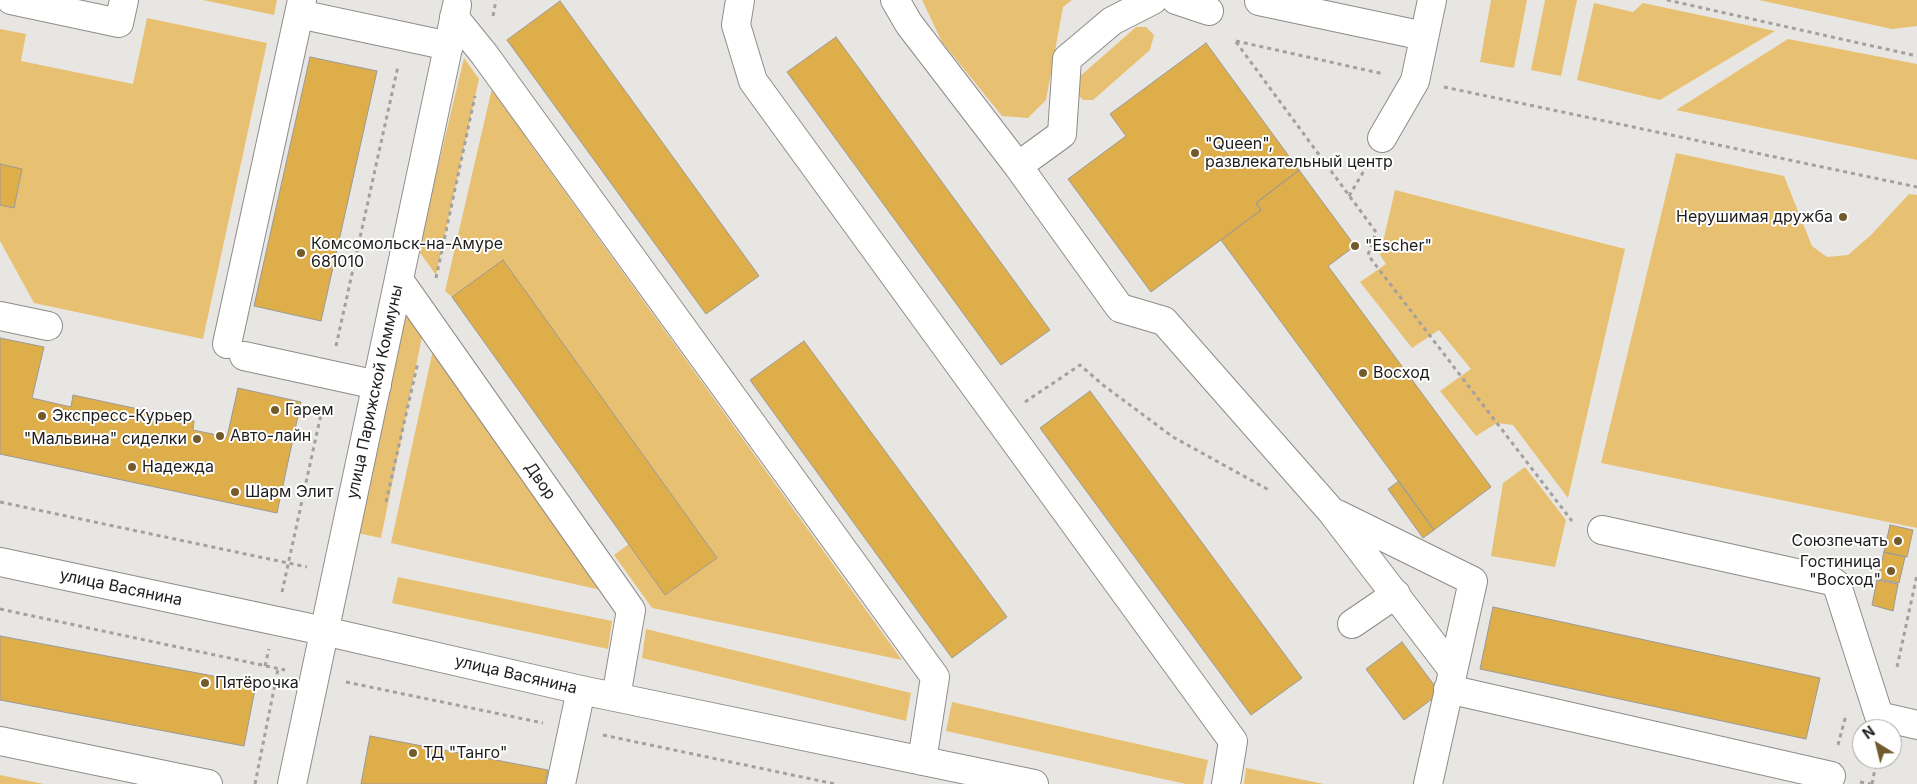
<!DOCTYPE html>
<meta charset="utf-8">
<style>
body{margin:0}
#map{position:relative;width:1917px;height:784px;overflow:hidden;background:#e8e6e3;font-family:Inter,sans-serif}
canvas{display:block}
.north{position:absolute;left:1852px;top:719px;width:50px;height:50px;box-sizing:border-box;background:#fff;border:1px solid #a5a5a4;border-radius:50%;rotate:324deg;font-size:14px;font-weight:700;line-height:20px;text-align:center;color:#1e1d1c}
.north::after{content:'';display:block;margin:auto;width:18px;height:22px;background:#725a2a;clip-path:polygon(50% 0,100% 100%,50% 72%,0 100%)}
</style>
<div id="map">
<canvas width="1917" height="784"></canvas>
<div class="north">N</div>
</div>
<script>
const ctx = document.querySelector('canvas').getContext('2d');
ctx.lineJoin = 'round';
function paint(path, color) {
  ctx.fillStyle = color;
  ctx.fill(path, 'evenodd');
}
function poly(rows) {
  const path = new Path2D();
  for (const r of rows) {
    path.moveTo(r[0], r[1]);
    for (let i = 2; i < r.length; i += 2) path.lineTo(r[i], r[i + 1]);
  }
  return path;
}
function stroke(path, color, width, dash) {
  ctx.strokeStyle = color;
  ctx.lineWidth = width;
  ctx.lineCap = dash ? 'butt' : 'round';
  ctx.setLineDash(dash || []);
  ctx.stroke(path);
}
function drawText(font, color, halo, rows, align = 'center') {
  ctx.font = font + ' Inter,sans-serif';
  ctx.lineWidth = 4;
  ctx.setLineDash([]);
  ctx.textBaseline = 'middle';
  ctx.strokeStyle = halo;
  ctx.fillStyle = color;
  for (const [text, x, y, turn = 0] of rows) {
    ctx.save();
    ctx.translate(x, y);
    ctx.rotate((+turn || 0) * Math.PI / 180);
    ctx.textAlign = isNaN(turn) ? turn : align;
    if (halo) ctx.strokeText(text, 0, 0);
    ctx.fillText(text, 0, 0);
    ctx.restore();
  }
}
paint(poly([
 [203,0,277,0,274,15],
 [922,0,1072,0,1063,7,1046,100,1028,118,1002,116,942,42],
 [1491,0,1527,0,1514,68,1480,62],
 [1545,0,1577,0,1561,76,1531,70],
 [1759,0,1917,0,1917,26,1892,29],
 [1594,3,1633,12,1643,3,1775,31,1660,100,1577,80],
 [147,18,267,43,203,339,34,303,0,241,0,205,14,208,22,169,0,164,0,29,26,34,21,61,133,84],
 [1136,27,1146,27,1154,35,1150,50,1093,100,1083,100,1075,92,1078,78],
 [1788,39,1917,64,1917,160,1676,110],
 [464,58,479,79,436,275,418,250],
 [493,84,529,142,902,660,652,608,614,555,629,544,665,595,717,558,503,261,452,297,445,291],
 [1676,153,1784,176,1812,246,1827,257,1848,255,1871,235,1909,194,1917,195,1917,528,1601,463],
 [1395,190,1625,249,1568,498,1513,425,1497,423,1476,436,1440,391,1471,369,1439,330,1412,348,1360,282,1386,264,1380,255],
 [404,307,423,332,381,538,357,533],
 [434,345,610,592,391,543],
 [1525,467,1566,520,1555,567,1491,556,1503,483],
 [398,577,612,621,608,649,392,603],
 [646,629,911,693,906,721,642,658],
 [952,702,1208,760,1203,784,1186,784,946,731],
 [1246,768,1324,784,1244,784],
 [0,775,44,784,0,784]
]), '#e8c072');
const building = poly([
 [560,1,759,276,706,314,507,40,560,1],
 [836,37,1050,330,1001,365,787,72,836,37],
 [1206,43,1299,170,1256,203,1261,210,1151,292,1068,179,1126,136,1110,114,1206,43],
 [310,57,377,71,321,321,254,306,310,57],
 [0,164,22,169,14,208,0,205,0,164],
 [1299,170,1355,246,1328,266,1491,487,1434,530,1221,240,1261,210,1256,203,1299,170],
 [503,260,717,558,665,595,452,297,503,260],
 [0,338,44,347,32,398,71,407,73,395,194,421,193,430,227,437,238,388,301,402,277,513,0,454,0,338],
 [804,341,1007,617,952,658,750,380,804,341],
 [1090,391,1302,678,1251,715,1040,428,1090,391],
 [1399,481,1434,530,1423,538,1388,489,1399,481],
 [1890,525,1913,530,1907,557,1884,552,1890,525],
 [1884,552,1905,557,1899,583,1878,579,1884,552],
 [1877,580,1898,584,1893,611,1872,605,1877,580],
 [1493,607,1820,678,1806,739,1480,669,1493,607],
 [0,636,256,684,244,746,0,700,0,636],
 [1402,642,1440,693,1404,720,1366,669,1402,642],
 [370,736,548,770,545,784,361,784,370,736]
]);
paint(building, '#deae4a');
stroke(building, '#9b9996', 1);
const minor = poly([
 [11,0,119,23,124,0],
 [740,0,736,25,753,81,1233,741,1226,784],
 [895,0,909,24,1018,166,1120,308,1164,321,1331,511,1452,669],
 [1176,0,1209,11],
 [1259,1,1424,36],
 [299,14,449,46],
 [454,17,484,54,935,677,922,761],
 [1382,138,1415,81,1432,0],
 [1018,166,1062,134,1067,59,1112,21,1153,0],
 [399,280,631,610,616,697],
 [0,316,48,326],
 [227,344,302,0],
 [244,356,377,385],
 [1337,514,1473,581,1428,784],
 [1602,530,1832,581,1837,585,1879,716,1917,725],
 [0,562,324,631,581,690,1034,784],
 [1352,624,1396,594],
 [1448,689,1831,776],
 [0,741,208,784],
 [292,784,457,5],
 [561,784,581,690]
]);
stroke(minor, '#8e8c89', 30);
stroke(poly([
 [1667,0,1917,56],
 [493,16,496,0],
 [1236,41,1384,74],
 [1236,42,1376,232,1368,255,1572,521],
 [1444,87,1917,187],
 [1349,196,1368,164],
 [436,278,475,96],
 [336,346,398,66],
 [1025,402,1080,365,1103,385,1173,437,1269,490],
 [0,502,307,567],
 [386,502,418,362],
 [282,592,323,405],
 [0,609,285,670],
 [265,666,269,649],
 [1897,667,1917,575],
 [346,682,543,723],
 [603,735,835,784],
 [1838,745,1846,715],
 [1860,782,1871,784],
 [255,784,278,669],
 [1872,784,1877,759]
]), '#a3a19f', 3, [4, 4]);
stroke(minor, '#fff', 28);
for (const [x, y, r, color] of [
 [1195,153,5,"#725a2a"],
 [1843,217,5,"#725a2a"],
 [1355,246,5,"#725a2a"],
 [301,253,5,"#725a2a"],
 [1363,373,5,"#725a2a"],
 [275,410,5,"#725a2a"],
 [42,416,5,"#725a2a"],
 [220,436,5,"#725a2a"],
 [197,439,5,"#725a2a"],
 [132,467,5,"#725a2a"],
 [235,492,5,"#725a2a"],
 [1898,541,5,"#725a2a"],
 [1891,571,5,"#725a2a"],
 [205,683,5,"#725a2a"],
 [413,753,5,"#725a2a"]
]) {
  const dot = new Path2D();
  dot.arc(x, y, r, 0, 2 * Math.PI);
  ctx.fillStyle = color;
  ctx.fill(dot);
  stroke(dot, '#fff', 2);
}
drawText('16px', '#1e1d1c', '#fff', [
 ["\"Queen\",",1205,144],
 ["развлекательный центр",1205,162],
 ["Нерушимая дружба",1833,217,"right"],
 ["Комсомольск-на-Амуре",311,244],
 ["681010",311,262],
 ["\"Escher\"",1365,246],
 ["Восход",1373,373],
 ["Гарем",285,410],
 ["Экспресс-Курьер",52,416],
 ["Авто-лайн",230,436],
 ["\"Мальвина\" сиделки",187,439,"right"],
 ["Надежда",142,467],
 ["Шарм Элит",245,492],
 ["Союзпечать",1888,541,"right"],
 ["Гостиница",1881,562,"right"],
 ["\"Восход\"",1881,580,"right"],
 ["Пятёрочка",215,683],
 ["ТД \"Танго\"",423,753]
], 'left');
drawText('16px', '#1e1d1c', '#fff', [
 ["улица Парижской Коммуны",375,392,-78],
 ["Двор",540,481,55],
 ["улица Васянина",121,588,12],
 ["улица Васянина",516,675,13]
]);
</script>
